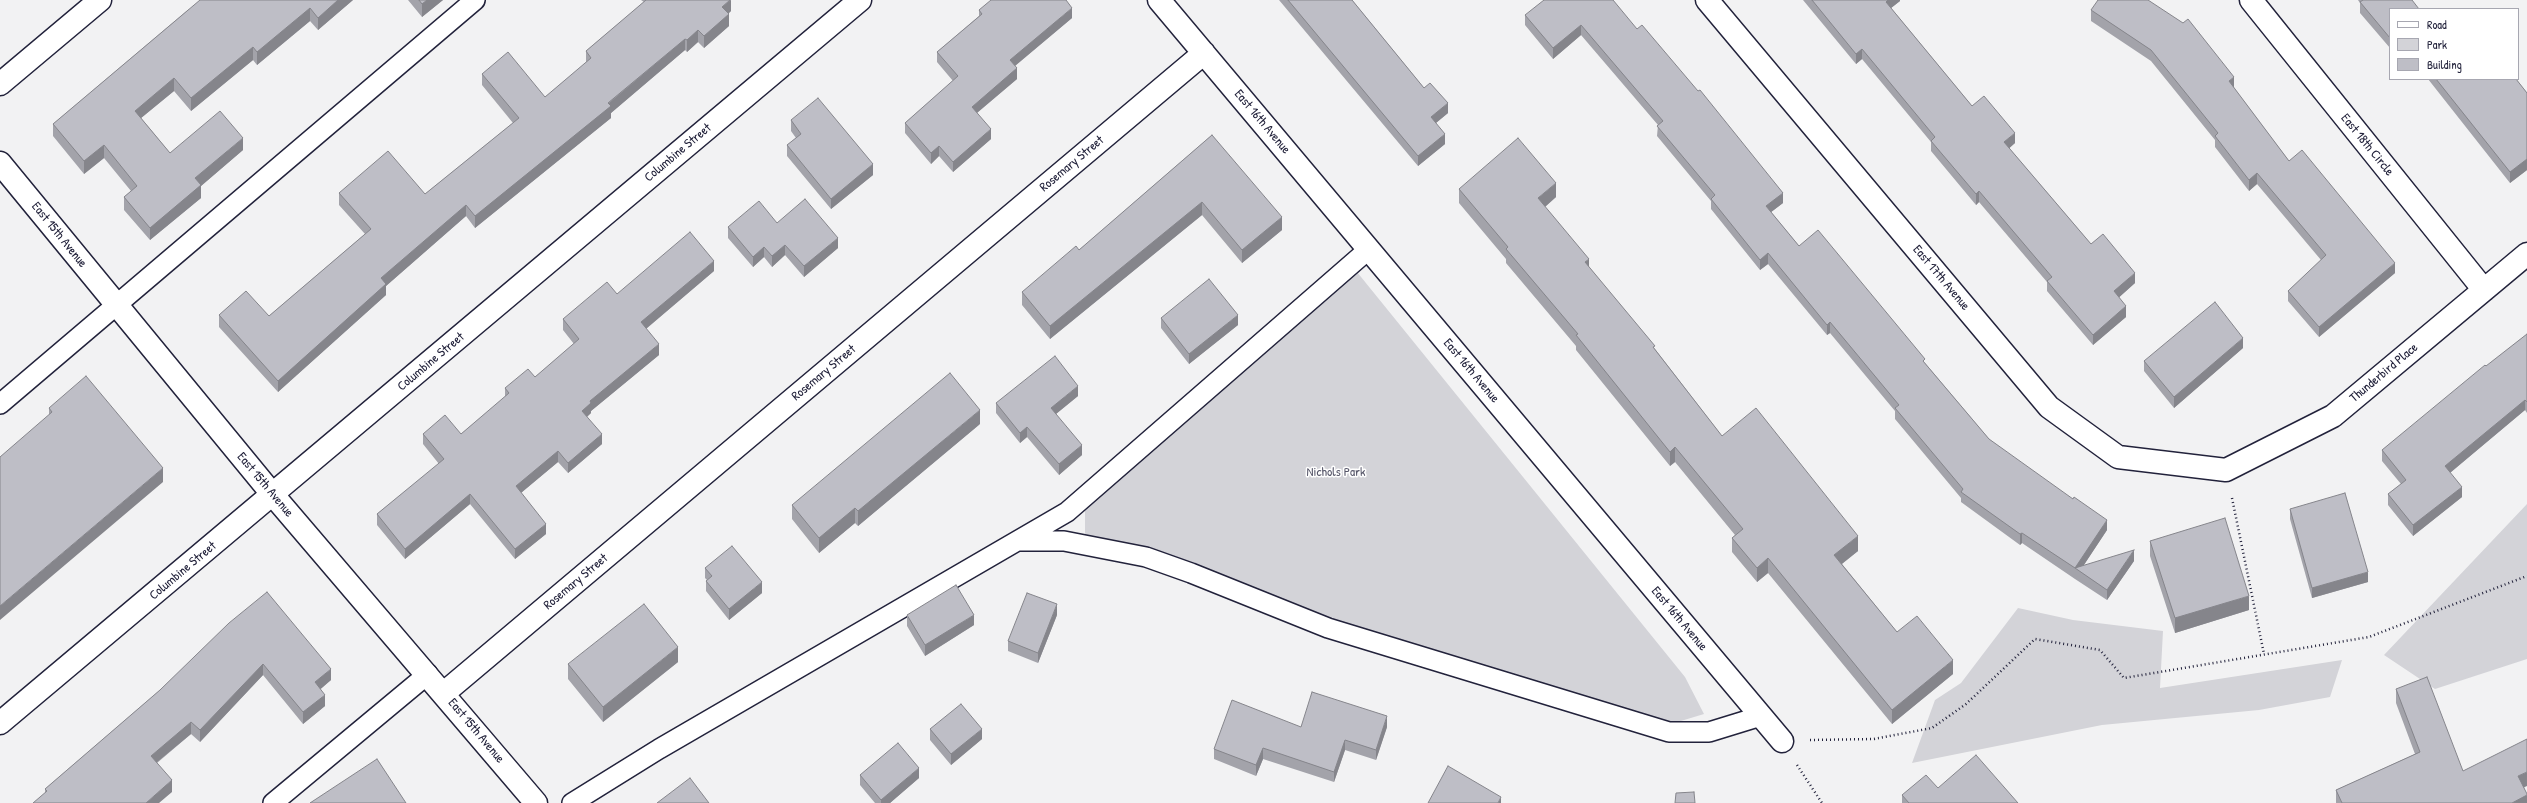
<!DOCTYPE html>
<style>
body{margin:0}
#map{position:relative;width:2527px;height:803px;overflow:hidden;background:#f2f2f3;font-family:"Patrick Hand",sans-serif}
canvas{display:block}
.legend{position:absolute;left:2389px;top:8px;width:130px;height:72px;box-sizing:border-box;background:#fff;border:1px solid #a7a7b1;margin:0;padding:5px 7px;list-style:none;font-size:12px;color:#22223b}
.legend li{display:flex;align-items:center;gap:8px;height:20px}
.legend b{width:20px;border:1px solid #a7a7b1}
</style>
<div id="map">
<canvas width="2527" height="803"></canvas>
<ul class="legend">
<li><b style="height:5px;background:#fff"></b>Road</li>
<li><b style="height:11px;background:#d3d3d8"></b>Park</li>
<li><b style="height:11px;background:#bebec6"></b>Building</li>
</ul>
</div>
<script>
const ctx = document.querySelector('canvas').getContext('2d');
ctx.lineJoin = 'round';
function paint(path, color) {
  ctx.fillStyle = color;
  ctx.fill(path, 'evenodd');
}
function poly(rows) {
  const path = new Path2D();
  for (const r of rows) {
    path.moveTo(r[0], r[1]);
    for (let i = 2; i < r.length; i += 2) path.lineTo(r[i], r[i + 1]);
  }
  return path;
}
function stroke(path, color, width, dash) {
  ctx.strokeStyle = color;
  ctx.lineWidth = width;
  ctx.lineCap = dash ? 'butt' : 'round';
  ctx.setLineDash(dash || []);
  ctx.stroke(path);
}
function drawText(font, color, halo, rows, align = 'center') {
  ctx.font = font + ' "Patrick Hand",sans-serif';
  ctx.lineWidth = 3;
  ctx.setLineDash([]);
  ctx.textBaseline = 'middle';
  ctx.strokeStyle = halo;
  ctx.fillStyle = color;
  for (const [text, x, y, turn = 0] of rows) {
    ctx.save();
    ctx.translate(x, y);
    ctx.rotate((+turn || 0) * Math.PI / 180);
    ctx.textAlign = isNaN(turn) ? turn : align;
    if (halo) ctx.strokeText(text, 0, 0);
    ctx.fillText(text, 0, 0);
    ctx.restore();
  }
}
paint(poly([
 [1357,272,1685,677,1704,714,1661,727,1412,650,1085,537,1085,501,1256,351],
 [2527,504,2527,659,2435,689,2384,655],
 [2018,608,2073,620,2163,631,2160,688,2342,660,2330,697,2259,710,2102,725,1912,763,1935,700,1961,683]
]), '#d3d3d8');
const service = poly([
 [0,404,475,0],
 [1021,541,1064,541,1146,557,1191,573,1328,628,1669,732,1709,732,1761,716],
 [273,803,428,674],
 [572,803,659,749,1067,512,1369,249]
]);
const minor = poly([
 [1159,0,1782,741],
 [1707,0,2049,407,2118,457,2226,470,2333,416,2527,254],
 [2251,0,2484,290],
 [0,84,100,0],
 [0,163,273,495,536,803],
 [444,693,1204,53],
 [0,723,860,0]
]);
stroke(service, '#22223b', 22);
stroke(minor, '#22223b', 25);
stroke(poly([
 [2232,498,2264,654],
 [1810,740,1874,739,1932,728,1966,704,2035,639,2100,650,2124,678,2369,637,2527,576],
 [1797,765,1822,803]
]), '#22223b', 2.5, [1, 3]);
stroke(service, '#fff', 19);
stroke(minor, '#fff', 22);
paint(poly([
 [353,0,318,30,310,21,257,65,253,60,191,111,174,91,141,118,170,153,243,150,201,186,201,198,150,240,124,210,124,197,131,191,104,158,84,174,53,136,53,124,189,9],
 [408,0,443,0,422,17],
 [641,0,731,0,731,11,728,14,729,26,704,48,698,42,687,52,685,50,611,113,611,118,475,228,466,216,386,286,386,295,278,392,219,327,219,315,269,316,365,234,339,205,339,193,425,194,513,123,482,85,482,74,545,97,586,63,586,51,644,2],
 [1279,0,1352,0,1424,88,1448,113,1436,123,1445,144,1418,166],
 [1803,0,1900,0,1900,1,1891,8,1972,106,2015,143,2009,148,2091,244,2135,283,2119,297,2126,317,2093,345,2047,291,2047,282,1979,202,1976,205,1931,151,1931,142,1862,59,1856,64],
 [2358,0,2412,0,2390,9,2390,48,2360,13,2360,3],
 [979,10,1072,18,1015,66,1017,79,977,113,991,139,953,172,939,156,931,164,905,133,905,123,953,81,937,62,937,52,979,16],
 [2091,10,2234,87,2234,88,2289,161,2395,273,2319,337,2288,301,2288,291,2321,260,2257,184,2249,191,2215,147,2215,140,2151,61,2091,21],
 [1525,15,1637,29,1783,203,1771,212,1799,246,1925,363,1989,439,2107,530,2083,566,2134,561,2107,600,2075,579,2075,578,2075,579,2022,543,2020,545,1961,502,1961,498,1895,419,1895,411,1830,333,1827,335,1768,264,1760,270,1711,209,1711,201,1657,136,1658,125,1581,35,1553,59,1525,25],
 [2428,79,2516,79,2527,93,2527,170,2510,183],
 [791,120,873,175,831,209,787,156,787,145,796,138,791,131],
 [1212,135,1282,230,1242,263,1202,215,1050,339,1022,305,1022,292,1079,250],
 [1459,189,1556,197,1545,207,1589,267,1655,349,1722,436,1858,551,1842,564,1897,632,1953,674,1892,724,1768,573,1757,582,1732,552,1732,538,1735,535,1675,462,1670,466,1576,350,1576,346,1506,263,1506,259,1459,203],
 [777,223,838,248,804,277,785,255,772,267,764,257,753,267,728,238,728,227],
 [714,271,646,329,659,355,591,411,591,413,587,417,602,444,568,473,558,462,521,493,546,534,515,559,470,504,405,559,377,525,377,514,439,464,423,444,423,434,461,434,505,397,505,388,535,377,574,344,563,330,563,319,617,294],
 [1161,318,1238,325,1189,364,1161,328],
 [2527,334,2527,413,2525,410,2450,473,2462,497,2413,536,2388,505,2388,494,2401,484,2382,461,2382,450],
 [2243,348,2174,408,2144,371,2144,361],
 [1078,396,1056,414,1082,455,1059,475,1027,437,1020,443,996,413,996,403],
 [49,408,163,482,49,415],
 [980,424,858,526,855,523,819,553,792,519,792,505],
 [2290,509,2368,582,2312,598,2290,519],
 [2150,541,2249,610,2175,633,2150,556],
 [705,568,762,593,729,620,706,591,706,581,707,580,705,578],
 [267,592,331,680,320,689,325,706,303,724,263,675,200,742,191,734,157,763,172,792,45,793,45,789,160,690],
 [907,615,974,625,925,656,907,626],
 [1057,615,1038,663,1008,651,1008,641],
 [678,662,603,722,568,679,568,664],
 [2396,689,2463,771,2524,787,2527,803,2336,803,2336,790,2415,754,2396,703],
 [1301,727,1387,727,1376,760,1345,750,1334,782,1263,759,1256,776,1214,759,1214,749],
 [930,729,982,739,951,765,930,740],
 [860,775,919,778,890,803,875,803,860,785],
 [1938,788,2018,803,1902,803,1902,795]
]), '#a3a3aa');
paint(poly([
 [338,0,353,0,318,30,318,18],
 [427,0,443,0,422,17,422,4],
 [731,0,731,11,722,19,722,7],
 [1888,0,1900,0,1900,1,1886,12,1886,2],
 [310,8,310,21,257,65,257,52],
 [1072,8,1072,18,1010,70,1010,60],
 [729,14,729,26,704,48,704,36],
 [1581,25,1581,35,1553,59,1553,48],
 [698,30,698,42,687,52,687,40],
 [685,39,685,50,611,113,611,118,475,228,475,216],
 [253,47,253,60,191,111,191,98],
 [1862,49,1862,59,1856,64,1856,54],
 [1017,68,1017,79,972,117,972,107],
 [2234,77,2234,87,2229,92,2229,81],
 [174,78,174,91,135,123,135,111],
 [1448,103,1448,113,1431,127,1431,117],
 [991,129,991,139,953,172,953,162],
 [2015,133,2015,143,2004,153,2004,142],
 [1445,134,1445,144,1418,166,1418,156],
 [243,138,243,150,201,186,201,198,150,240,150,228,195,178],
 [104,145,104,158,84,174,84,161],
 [939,146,939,156,931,164,931,153],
 [2527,159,2527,170,2510,183,2510,172],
 [873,164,873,175,831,209,831,199],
 [2257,173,2257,184,2249,191,2249,180],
 [1556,183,1556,197,1538,213,1538,198],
 [1979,191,1979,202,1976,205,1976,194],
 [1783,193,1783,203,1766,216,1766,206],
 [1202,202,1202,215,1050,339,1050,326],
 [466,205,466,216,386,286,386,295,278,392,278,381,381,278],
 [1282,217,1282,230,1242,263,1242,250],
 [838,238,838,248,804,277,804,266],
 [785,245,785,255,772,267,772,256],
 [764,247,764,257,753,267,753,257],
 [1768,253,1768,264,1760,270,1760,260],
 [1589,259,1589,273,1585,262],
 [714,261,714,271,641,333,641,322],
 [2395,263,2395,273,2319,337,2319,327],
 [2135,273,2135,283,2114,302,2114,291],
 [2126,306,2126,317,2093,345,2093,335],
 [1238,315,1238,325,1189,364,1189,354],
 [1830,322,1830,333,1827,335,1827,325],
 [2243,338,2243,348,2174,408,2174,397],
 [659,344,659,355,591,411,591,413,582,421,582,411,590,401],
 [1078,386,1078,396,1051,418,1051,408],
 [2525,400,2525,410,2445,477,2445,466],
 [980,410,980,424,858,526,858,511],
 [1027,427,1027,437,1020,443,1020,433],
 [602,434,602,444,568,473,568,463],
 [1082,445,1082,455,1059,475,1059,464],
 [1675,447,1675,462,1670,466,1670,452],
 [558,451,558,462,516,497,516,486],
 [163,468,163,482,0,620,0,606],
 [2462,487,2462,497,2413,536,2413,525],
 [470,494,470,504,405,559,405,549],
 [855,508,855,523,819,553,819,538],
 [2107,520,2107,530,2080,571,2075,568,2075,579,2075,568],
 [546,524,546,534,515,559,515,549],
 [2022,533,2022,543,2020,545,2020,534],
 [1858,536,1858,551,1834,570,1834,555],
 [2134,550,2134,561,2107,600,2107,590],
 [1768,558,1768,573,1757,582,1757,568],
 [2368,572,2368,582,2312,598,2312,588],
 [762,582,762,593,729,620,729,609],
 [2249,596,2249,610,2175,633,2175,618],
 [1057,604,1057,615,1038,663,1038,653],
 [974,615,974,625,925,656,925,645],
 [678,647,678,662,603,722,603,707],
 [1953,660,1953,674,1892,724,1892,710],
 [263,664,263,675,200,742,200,730],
 [331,669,331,680,315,694,315,682],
 [325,695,325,706,303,724,303,712],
 [1387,716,1387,727,1376,760,1376,750],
 [191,722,191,734,151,767,151,756],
 [982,729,982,739,951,765,951,754],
 [1345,740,1345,750,1334,782,1334,772],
 [1263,748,1263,759,1256,776,1256,765],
 [919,768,919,778,890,803,881,803,881,800],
 [2527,772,2527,786,2518,790,2518,776],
 [172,780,172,792,159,803,146,803],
 [2527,795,2527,803,2512,803],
 [1501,797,1501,803,1498,803]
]), '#85858b');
const building = poly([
 [200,0,338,0,318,18,310,8,257,52,253,47,191,98,174,78,135,111,170,153,220,111,243,138,195,178,201,185,150,228,124,197,137,186,104,145,84,161,53,124,200,0],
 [419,0,427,0,422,4,419,0],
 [646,0,730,0,722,7,729,14,704,36,698,30,687,40,685,39,608,103,611,106,475,216,466,205,381,278,386,284,278,381,219,315,246,291,269,316,371,229,339,193,388,151,425,194,519,118,482,74,508,52,545,97,591,58,586,51,646,0],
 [991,0,1066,0,1072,8,1010,60,1017,68,972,107,991,129,953,162,939,146,931,153,905,123,958,76,937,52,982,14,979,10,991,0],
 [1288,0,1352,0,1424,88,1430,83,1448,103,1431,117,1445,134,1418,156,1288,0],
 [1544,0,1613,0,1637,29,1642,25,1698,91,1700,90,1783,193,1766,206,1799,246,1818,230,1925,359,1923,361,1989,439,2073,499,2074,497,2107,520,2075,568,2022,533,2020,534,1961,492,1963,489,1895,408,1899,405,1830,322,1827,325,1768,253,1760,260,1711,199,1715,195,1657,126,1663,121,1581,25,1553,48,1525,15,1544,0],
 [1812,0,1888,0,1886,2,1972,106,1984,96,2015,133,2004,142,2091,244,2103,234,2135,273,2114,291,2126,306,2093,335,2047,281,2052,277,1979,191,1976,194,1931,141,1935,137,1862,49,1856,54,1812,0],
 [2098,0,2148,0,2183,23,2188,19,2234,77,2229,81,2289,161,2302,150,2395,263,2319,327,2288,291,2326,255,2257,173,2249,180,2215,136,2218,133,2151,50,2091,10,2098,0],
 [2363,0,2412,0,2419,9,2390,9,2390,38,2360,2,2363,0],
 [2436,79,2516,79,2527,93,2527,159,2510,172,2436,79],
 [818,98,873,164,831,199,787,145,801,134,791,120,818,98],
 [1212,135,1282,217,1242,250,1202,202,1050,326,1022,292,1076,246,1079,250,1212,135],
 [1518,138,1556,183,1538,198,1589,259,1585,262,1655,346,1653,347,1722,436,1756,408,1858,536,1834,555,1897,632,1917,616,1953,660,1892,710,1768,558,1757,568,1732,538,1743,529,1675,447,1670,452,1576,335,1578,334,1506,249,1508,247,1459,189,1518,138],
 [805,199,838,238,804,266,785,245,772,256,764,247,753,257,728,227,759,201,777,223,805,199],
 [690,232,714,261,641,322,659,344,590,401,591,403,582,411,602,434,568,463,558,451,516,486,546,524,515,549,470,494,405,549,377,514,444,459,423,434,445,415,461,434,509,393,505,388,528,369,535,377,579,339,563,319,607,282,617,294,690,232],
 [1209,279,1238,315,1189,354,1161,318,1209,279],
 [2215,302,2243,338,2174,397,2144,361,2215,302],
 [2527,334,2527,402,2525,400,2445,466,2462,487,2413,525,2388,494,2406,480,2382,450,2485,365,2486,366,2527,334],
 [1055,356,1078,386,1051,408,1082,445,1059,464,1027,427,1020,433,996,403,1055,356],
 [950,373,980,410,858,511,855,508,819,538,792,505,950,373],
 [86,376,163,468,0,606,0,457,52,412,49,408,86,376],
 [2345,493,2368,572,2312,588,2290,509,2345,493],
 [2225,518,2249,596,2175,618,2150,541,2225,518],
 [732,546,762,582,729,609,706,581,712,576,705,568,732,546],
 [2134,550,2107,590,2075,568,2134,550],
 [956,585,974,615,925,645,907,615,956,585],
 [267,592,331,669,315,682,325,695,303,712,263,664,200,730,191,722,151,756,172,780,146,803,33,803,47,791,45,789,160,690,229,623,267,592],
 [1027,593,1057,604,1038,653,1008,641,1027,593],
 [644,604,678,647,603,707,568,664,644,604],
 [2427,677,2463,771,2527,739,2527,772,2518,776,2527,794,2527,795,2512,803,2342,803,2336,790,2420,752,2396,689,2427,677],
 [1312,692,1387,716,1376,750,1345,740,1334,772,1263,748,1256,765,1214,749,1232,700,1301,727,1312,692],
 [961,704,982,729,951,754,930,729,961,704],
 [898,743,919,768,881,800,860,775,898,743],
 [1976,755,2018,803,1909,803,1902,795,1926,775,1938,788,1976,755],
 [377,759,406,803,310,803,377,759],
 [1448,766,1501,797,1498,803,1428,803,1448,766],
 [690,778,709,803,657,803,690,778],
 [1694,792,1695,803,1675,803,1676,793,1694,792]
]);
paint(building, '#bebec6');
stroke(building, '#85858b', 1);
drawText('13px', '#22223b', '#fff', [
 ["East 16th Avenue",1262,122,50],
 ["East 18th Circle",2367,145,51],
 ["Columbine Street",678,153,-40],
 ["Rosemary Street",1072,164,-40],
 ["East 15th Avenue",59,235,51],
 ["East 17th Avenue",1941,278,50],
 ["Columbine Street",431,362,-40],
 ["East 16th Avenue",1471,371,50],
 ["Rosemary Street",824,373,-40],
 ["Thunderbird Place",2384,373,-40],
 ["East 15th Avenue",265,485,50],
 ["Columbine Street",183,571,-40],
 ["Rosemary Street",576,582,-40],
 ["East 16th Avenue",1679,619,50],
 ["East 15th Avenue",476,731,50]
]);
drawText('13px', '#57576a', '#fff', [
 ["Nichols Park",1336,473]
]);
</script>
